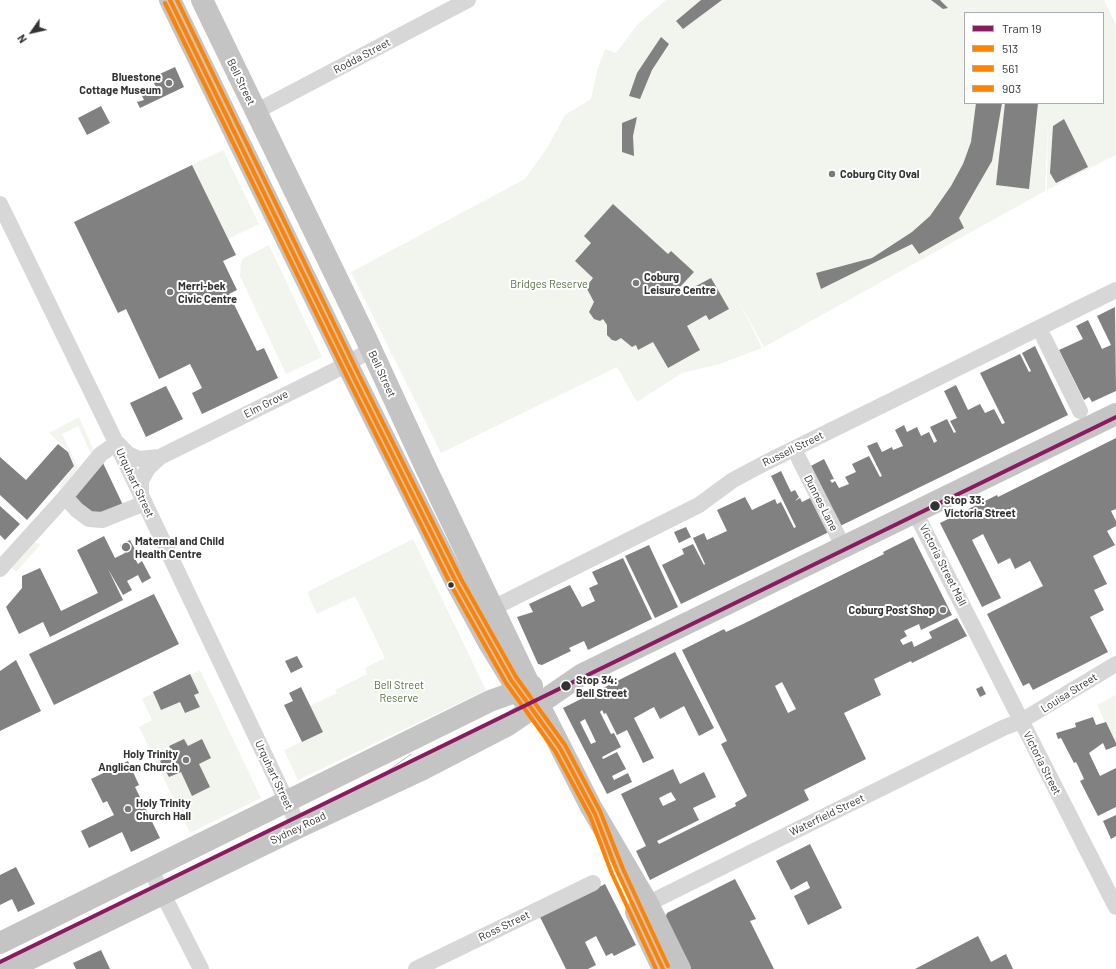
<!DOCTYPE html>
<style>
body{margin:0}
#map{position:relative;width:1116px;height:969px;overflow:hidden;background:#fff;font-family:Barlow,sans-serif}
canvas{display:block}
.legend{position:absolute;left:964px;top:12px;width:140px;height:92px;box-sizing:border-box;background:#fff;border:1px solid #adadad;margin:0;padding:5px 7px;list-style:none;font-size:12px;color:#333}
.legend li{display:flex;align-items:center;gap:8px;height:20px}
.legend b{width:20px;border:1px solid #adadad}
.north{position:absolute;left:12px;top:12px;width:40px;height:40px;-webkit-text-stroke:3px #fff;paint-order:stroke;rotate:236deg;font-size:11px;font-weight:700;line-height:16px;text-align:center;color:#333}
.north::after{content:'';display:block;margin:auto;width:14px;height:18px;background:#333;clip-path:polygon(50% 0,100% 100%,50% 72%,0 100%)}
</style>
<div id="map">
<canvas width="1116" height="969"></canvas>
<ul class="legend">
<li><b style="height:5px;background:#8a1b61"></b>Tram 19</li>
<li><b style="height:5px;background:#ff8200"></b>513</li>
<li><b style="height:5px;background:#ff8200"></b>561</li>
<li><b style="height:5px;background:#ff8200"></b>903</li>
</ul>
<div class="north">N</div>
</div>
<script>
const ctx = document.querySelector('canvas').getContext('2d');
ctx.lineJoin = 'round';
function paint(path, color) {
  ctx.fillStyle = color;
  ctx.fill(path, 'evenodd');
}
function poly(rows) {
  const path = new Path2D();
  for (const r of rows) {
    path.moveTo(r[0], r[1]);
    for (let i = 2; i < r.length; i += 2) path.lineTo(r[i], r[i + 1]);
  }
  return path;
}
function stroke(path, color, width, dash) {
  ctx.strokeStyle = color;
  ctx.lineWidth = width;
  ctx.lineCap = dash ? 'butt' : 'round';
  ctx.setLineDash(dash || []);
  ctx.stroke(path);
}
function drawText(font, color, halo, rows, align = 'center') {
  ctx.font = font + ' Barlow,sans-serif';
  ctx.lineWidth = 4;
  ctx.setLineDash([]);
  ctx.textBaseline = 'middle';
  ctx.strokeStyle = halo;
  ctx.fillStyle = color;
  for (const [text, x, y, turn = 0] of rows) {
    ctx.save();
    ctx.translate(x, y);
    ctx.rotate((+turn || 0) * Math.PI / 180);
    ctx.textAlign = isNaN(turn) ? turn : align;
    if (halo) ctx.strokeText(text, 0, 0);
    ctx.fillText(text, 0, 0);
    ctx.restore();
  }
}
paint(poly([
 [666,0,1104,0,1116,25,1116,155,1047,190,1048,119,1045,191,764,347,738,300,762,348,720,364,682,373,637,402,617,367,441,453,351,272,525,179,547,148,565,115,591,99,597,71,605,49,616,53,637,25],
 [965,13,1103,13,1103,103,965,103],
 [223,150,259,224,228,239,192,165],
 [269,245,322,357,286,374,240,276,241,262,244,258],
 [79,417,95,453,92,456,78,426,62,434,78,468,61,489,58,486,75,467,68,451,49,433],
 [413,539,486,690,298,780,284,750,323,732,310,706,337,693,335,690,367,674,365,668,385,658,355,596,317,614,307,592],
 [35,543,41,544,16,572,12,568],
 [200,670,261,798,190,833,139,727,152,720,142,699],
 [1116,695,1116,745,1097,705]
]), '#f1f5ed');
paint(poly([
 [701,0,722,0,683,29,676,21],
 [931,0,940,0,948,8,943,9],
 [661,37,669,44,652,70,640,99,629,96,637,73],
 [175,67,184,87,140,108,137,102,144,100,141,94,156,87,151,78],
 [976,103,1002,103,992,161,959,218,964,228,919,254,912,244,821,289,816,273,872,258,912,232,930,216,951,186,963,164,971,142],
 [1005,103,1038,103,1029,189,996,185],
 [101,106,110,123,87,135,78,118],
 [637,117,633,136,634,156,622,152,622,123],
 [1064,119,1088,167,1056,183,1050,173,1053,126],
 [192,165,236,255,223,261,237,290,229,294,257,351,264,348,278,378,202,414,192,393,202,388,190,364,159,379,126,309,118,313,74,222],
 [613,204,668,254,671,251,694,272,680,287,685,292,711,278,729,309,709,320,706,315,687,326,700,350,668,368,653,342,638,350,636,345,632,347,621,338,616,341,612,340,607,335,607,325,603,319,600,321,594,319,589,312,594,302,586,287,593,278,575,261,591,243,584,236],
 [1115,307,1116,391,1092,402,1089,397,1084,400,1059,350,1083,339,1076,326,1088,320,1102,349,1111,345,1097,316],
 [1035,346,1068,415,836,528,807,468,824,459,834,479,830,480,832,483,835,481,839,488,849,484,845,477,856,472,852,464,869,456,880,477,882,476,867,446,877,442,882,452,892,447,893,450,903,446,895,430,904,425,907,432,917,427,921,436,929,432,934,443,937,441,930,427,947,419,954,433,956,432,950,421,957,418,944,391,956,385,968,410,980,404,985,413,994,409,1002,424,1005,423,980,373,1020,354,1029,372,1031,371,1022,353],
 [166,386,183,419,146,437,130,403],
 [1116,438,1116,509,1111,511,1116,521,1116,526,1107,531,1115,545,1093,556,1107,584,1094,590,1104,610,1090,617,1108,652,1033,690,1029,683,1023,686,987,614,1043,586,1030,561,1015,569,1010,558,998,564,983,534,972,540,1001,598,982,607,940,523,997,495,998,497],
 [58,444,68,452,74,466,27,520,0,495,0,457,26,480],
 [103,463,123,505,98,517,79,503,75,497],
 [781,471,791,492,795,490,799,497,795,501,800,498,802,502,812,497,829,532,681,604,662,565,684,554,682,549,693,544,704,565,705,564,693,538,704,533,707,540,727,531,717,510,745,497,752,510,775,499,777,504,781,502,794,528,796,527,771,476],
 [0,506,20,524,5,540,0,535],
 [686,527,691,537,679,543,674,532],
 [104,536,115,558,125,553,120,545,130,540,139,557,135,559,138,564,142,561,151,578,142,583,138,575,127,581,132,590,123,595,108,569,123,600,50,637,43,622,19,634,6,607,22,588,22,576,40,568,61,611,98,593,77,550],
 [913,537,952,615,921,630,919,624,904,631,907,636,900,640,903,645,912,641,914,647,932,638,929,632,957,618,967,636,912,663,911,661,874,679,881,695,844,713,866,759,804,790,809,800,650,880,636,851,646,846,621,794,673,769,680,784,704,772,716,797,693,808,699,820,657,841,659,844,736,806,735,803,747,796,721,744,727,741,682,650,724,629,726,632,743,624,884,554,883,552],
 [782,682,796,709,788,713,775,686],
 [671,792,676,800,663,806,659,798],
 [649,545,678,607,655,618,625,556],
 [623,558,652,619,588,650,584,641,569,648,571,651,542,665,538,664,517,617,533,612,529,604,570,585,582,607,595,601,589,588,598,584,592,572],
 [154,594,179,644,54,705,29,654],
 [675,652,714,728,699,736,684,706,660,719,654,707,634,718,654,758,643,763,627,730,617,735,606,713,604,714,602,710,600,712,611,734,614,733,621,747,602,757,603,759,617,752,626,769,612,776,614,780,628,773,632,782,607,794,563,708],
 [585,719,596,742,591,744,580,722],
 [297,656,303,667,291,673,285,661],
 [16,660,41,711,0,731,0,671],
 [190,674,199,693,194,695,200,707,185,713,180,702,161,710,153,692],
 [982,686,986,694,980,697,976,689],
 [301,687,323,732,302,742,284,705,293,701,289,693],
 [1093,717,1096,725,1106,722,1116,743,1116,746,1106,750,1103,743,1089,753,1100,776,1116,768,1116,807,1098,816,1080,781,1084,779,1078,766,1076,762,1074,763,1061,738,1058,739,1056,733,1076,727,1075,723],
 [184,739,188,746,202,739,211,758,199,764,210,787,192,796,181,772,169,777,160,761,174,754,169,746],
 [128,761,139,785,135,787,160,838,131,852,122,832,89,848,81,831,114,815,107,801,103,803,91,779],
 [1116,815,1116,836,1111,839,1103,821],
 [810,844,842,908,808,925,794,896,810,888,807,881,791,890,776,861],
 [16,867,35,904,18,912,12,899,0,905,0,875],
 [735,879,756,919,750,921,774,969,691,969,665,918,667,913],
 [605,884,636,945,614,956,612,953,606,956,596,936,585,942,596,965,588,969,566,969,540,917],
 [978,936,991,962,1006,954,1013,969,915,969],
 [101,950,110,969,76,969,73,963]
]), '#818181');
stroke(poly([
 [255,112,468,0],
 [0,204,110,430,299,827],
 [1044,338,1080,411],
 [799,459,843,546],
 [141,495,141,481,148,468,160,457,334,371,371,350],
 [145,503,102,520,89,519,77,510,65,497,101,454,117,443,128,454,139,459,160,457],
 [915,512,1116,907],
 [0,569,65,497],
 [483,613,699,505,733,480,767,462,1116,290],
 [150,869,201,969],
 [639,908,1003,728,1021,721,1116,664],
 [416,969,593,883]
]), '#d7d7d7', 16);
stroke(poly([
 [170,0,355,380,456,582,489,643,525,702],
 [202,0,364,334,424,464,539,705,591,807,648,904,680,969],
 [636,912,663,969],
 [0,943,490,701,532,686],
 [9,969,299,827,423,769,508,725,581,675,1116,414]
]), '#c4c4c4', 22);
stroke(poly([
 [381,776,411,754]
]), '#bebebe', 1);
stroke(poly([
 [170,0,355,380,456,582,511,680,560,748,595,814,617,871,663,969]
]), '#ff8200', 4);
stroke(poly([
 [165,3,350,383,451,585,506,683,555,751,590,816,612,874,656,969]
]), '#ff8200', 4);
stroke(poly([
 [177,0,360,377,461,579,516,677,565,745,600,811,623,869,668,966]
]), '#ff8200', 4);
stroke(poly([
 [0,962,1116,417]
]), '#8a1b61', 4);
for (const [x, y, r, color] of [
 [169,83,4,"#7a7a7a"],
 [832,174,4,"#7a7a7a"],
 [636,283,4,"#7a7a7a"],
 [170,292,4,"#7a7a7a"],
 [935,506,5.5,"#333"],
 [126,547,5,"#7a7a7a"],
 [451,585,3.5,"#333"],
 [943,610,4,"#7a7a7a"],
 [566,686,5.5,"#333"],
 [186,760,4,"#7a7a7a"],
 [128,809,4,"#7a7a7a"]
]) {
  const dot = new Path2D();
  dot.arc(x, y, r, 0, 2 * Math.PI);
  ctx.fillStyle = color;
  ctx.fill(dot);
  stroke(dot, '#fff', 1.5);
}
drawText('11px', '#333', '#fff', [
 ["Rodda Street",362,56,-28],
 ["Bell Street",241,82,64],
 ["Bell Street",382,374,65],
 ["Elm Grove",266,404,-27],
 ["Russell Street",793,449,-26],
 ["Urquhart Street",135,483,65],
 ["Dunnes Lane",821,503,63],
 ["Victoria Street Mall",943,565,63],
 ["Louisa Street",1069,693,-32],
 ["Victoria Street",1042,763,63],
 ["Urquhart Street",274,775,65],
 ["Waterfield Street",827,815,-26],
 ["Sydney Road",298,828,-26],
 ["Ross Street",504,926,-26]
]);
drawText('bold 11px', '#333', '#fff', [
 ["Bluestone",161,77,"right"],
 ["Cottage Museum",161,90,"right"],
 ["Coburg City Oval",840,174],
 ["Coburg",644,277],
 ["Leisure Centre",644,290],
 ["Merri-bek",178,286],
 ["Civic Centre",178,299],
 ["Maternal and Child",135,541],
 ["Health Centre",135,554],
 ["Coburg Post Shop",935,610,"right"],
 ["Holy Trinity",178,754,"right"],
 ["Anglican Church",178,767,"right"],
 ["Holy Trinity",136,803],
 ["Church Hall",136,816]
], 'left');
drawText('11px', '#56703f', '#fff', [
 ["Bridges Reserve",549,284],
 ["Bell Street",399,685],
 ["Reserve",399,698]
]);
drawText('bold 11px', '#333', '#fff', [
 ["Stop 33:",944,500],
 ["Victoria Street",944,513],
 ["Stop 34:",576,680],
 ["Bell Street",576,693]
], 'left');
</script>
